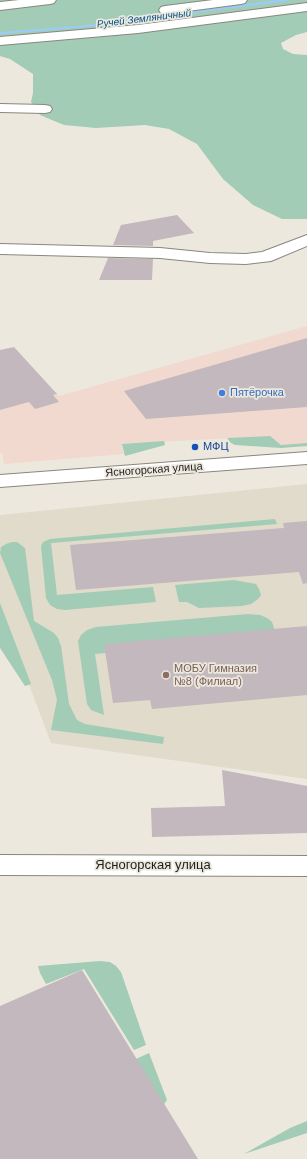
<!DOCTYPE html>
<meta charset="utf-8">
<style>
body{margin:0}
canvas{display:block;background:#ece8de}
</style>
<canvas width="307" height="1159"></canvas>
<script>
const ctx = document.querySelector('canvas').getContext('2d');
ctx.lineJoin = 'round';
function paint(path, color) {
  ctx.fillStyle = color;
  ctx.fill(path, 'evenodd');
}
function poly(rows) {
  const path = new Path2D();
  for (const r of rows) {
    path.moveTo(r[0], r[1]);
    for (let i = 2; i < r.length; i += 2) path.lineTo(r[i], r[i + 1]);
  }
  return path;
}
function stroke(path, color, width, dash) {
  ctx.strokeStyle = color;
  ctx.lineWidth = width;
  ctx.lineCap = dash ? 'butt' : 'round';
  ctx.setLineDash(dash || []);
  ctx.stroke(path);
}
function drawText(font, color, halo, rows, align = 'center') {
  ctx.font = font + ' Arial,sans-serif';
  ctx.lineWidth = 3.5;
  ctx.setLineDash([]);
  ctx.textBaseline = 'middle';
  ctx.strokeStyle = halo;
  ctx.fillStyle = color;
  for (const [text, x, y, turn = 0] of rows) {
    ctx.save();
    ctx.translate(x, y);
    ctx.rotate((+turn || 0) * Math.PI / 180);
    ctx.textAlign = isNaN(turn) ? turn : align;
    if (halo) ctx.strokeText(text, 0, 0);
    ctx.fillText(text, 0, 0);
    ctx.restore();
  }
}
paint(poly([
 [307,326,307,443,281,445,269,436,122,444,124,454,4,464,2,453,0,453,0,410,57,394,59,396]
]), '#f1d9cf');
paint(poly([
 [307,484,307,779,51,743,0,607,0,515]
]), '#e0dbca');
paint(poly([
 [0,0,307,0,307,32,296,35,281,43,283,49,293,54,307,55,307,219,282,219,253,205,223,179,197,144,169,129,145,125,96,128,64,125,40,115,31,102,33,93,33,74,10,59,0,56],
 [270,436,281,445,307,443,307,446,281,448,235,445,231,443,227,438],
 [164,441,165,445,125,456,122,444],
 [275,519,277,524,51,543,57,595,153,587,156,602,65,610,57,609,50,605,46,598,41,546,43,542,50,539],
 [12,542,17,542,25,548,34,621,54,633,58,638,61,646,69,704,77,720,85,724,164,737,163,744,51,730,57,700,52,680,0,553,1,547,6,544],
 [234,580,256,584,259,589,261,595,258,599,251,604,242,606,199,608,187,602,179,602,175,585],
 [0,603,31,684,25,686,0,648],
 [248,614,260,615,267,618,272,622,277,637,95,654,104,715,91,710,87,704,78,641,81,635,87,630,96,627],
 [100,961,110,962,116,966,121,972,146,1045,134,1050,84,969,46,984,40,973,38,966],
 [149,1053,167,1100,153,1119,125,1064],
 [307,1121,307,1133,244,1154,290,1128]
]), '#a2ccb5');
paint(poly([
 [278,0,290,0,288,1,78,28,0,34,0,32,78,26,278,0]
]), '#9accfb');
paint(poly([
 [177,215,194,233,153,241,153,246,113,245,121,225],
 [108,258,153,259,152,280,99,280],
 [307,338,307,407,146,419,124,391],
 [14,347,57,394,53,395,59,402,35,409,29,402,0,410,0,350],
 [307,521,307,583,303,584,299,572,76,590,70,545,284,528,283,523],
 [307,626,307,695,152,709,150,700,113,703,104,644],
 [222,770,307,786,307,833,152,837,151,808,225,806],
 [82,970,179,1128,198,1159,0,1159,0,1006]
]), '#c2b8bd');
const minor = poly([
 [0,104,45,105,50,106,52,109,50,112,45,113,0,112,0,104],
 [307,235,307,246,271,261,246,264,210,263,160,258,0,254,0,244,160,248,210,253,246,254,262,252,307,235],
 [307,452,307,464,0,487,0,475,307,452],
 [0,855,307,856,307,876,0,875,0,855]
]);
const major = poly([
 [19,0,56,0,54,3,50,4,0,10,0,2,19,0],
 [213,0,247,0,245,3,241,4,165,14,161,13,159,10,161,7,165,6,213,0],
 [307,3,307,11,138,33,0,45,0,37,138,25,307,3]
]);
stroke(minor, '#8a877e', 2);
stroke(major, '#8a877e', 2);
paint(minor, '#fff');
paint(major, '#fff');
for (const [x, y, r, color] of [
 [222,393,4,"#3f7fe0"],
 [195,447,4,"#1a4fb4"],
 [166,675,4,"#8d6e63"]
]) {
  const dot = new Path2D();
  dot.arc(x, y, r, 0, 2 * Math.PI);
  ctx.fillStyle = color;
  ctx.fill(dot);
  stroke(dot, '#ece8de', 1.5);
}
drawText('italic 10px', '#00528a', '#ece8de', [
 ["Ручей Земляничный",144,19,-7]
]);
drawText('11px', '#366cbe', '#ece8de', [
 ["Пятёрочка",230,393]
], 'left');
drawText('11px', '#164399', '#ece8de', [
 ["МФЦ",203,447]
], 'left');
drawText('11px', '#1f1e1b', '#ece8de', [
 ["Ясногорская улица",154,470,-4]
]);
drawText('11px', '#785e54', '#ece8de', [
 ["МОБУ Гимназия",174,669],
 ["№8 (Филиал)",174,682]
], 'left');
drawText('13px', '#1f1e1b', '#ece8de', [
 ["Ясногорская улица",153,865]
]);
</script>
